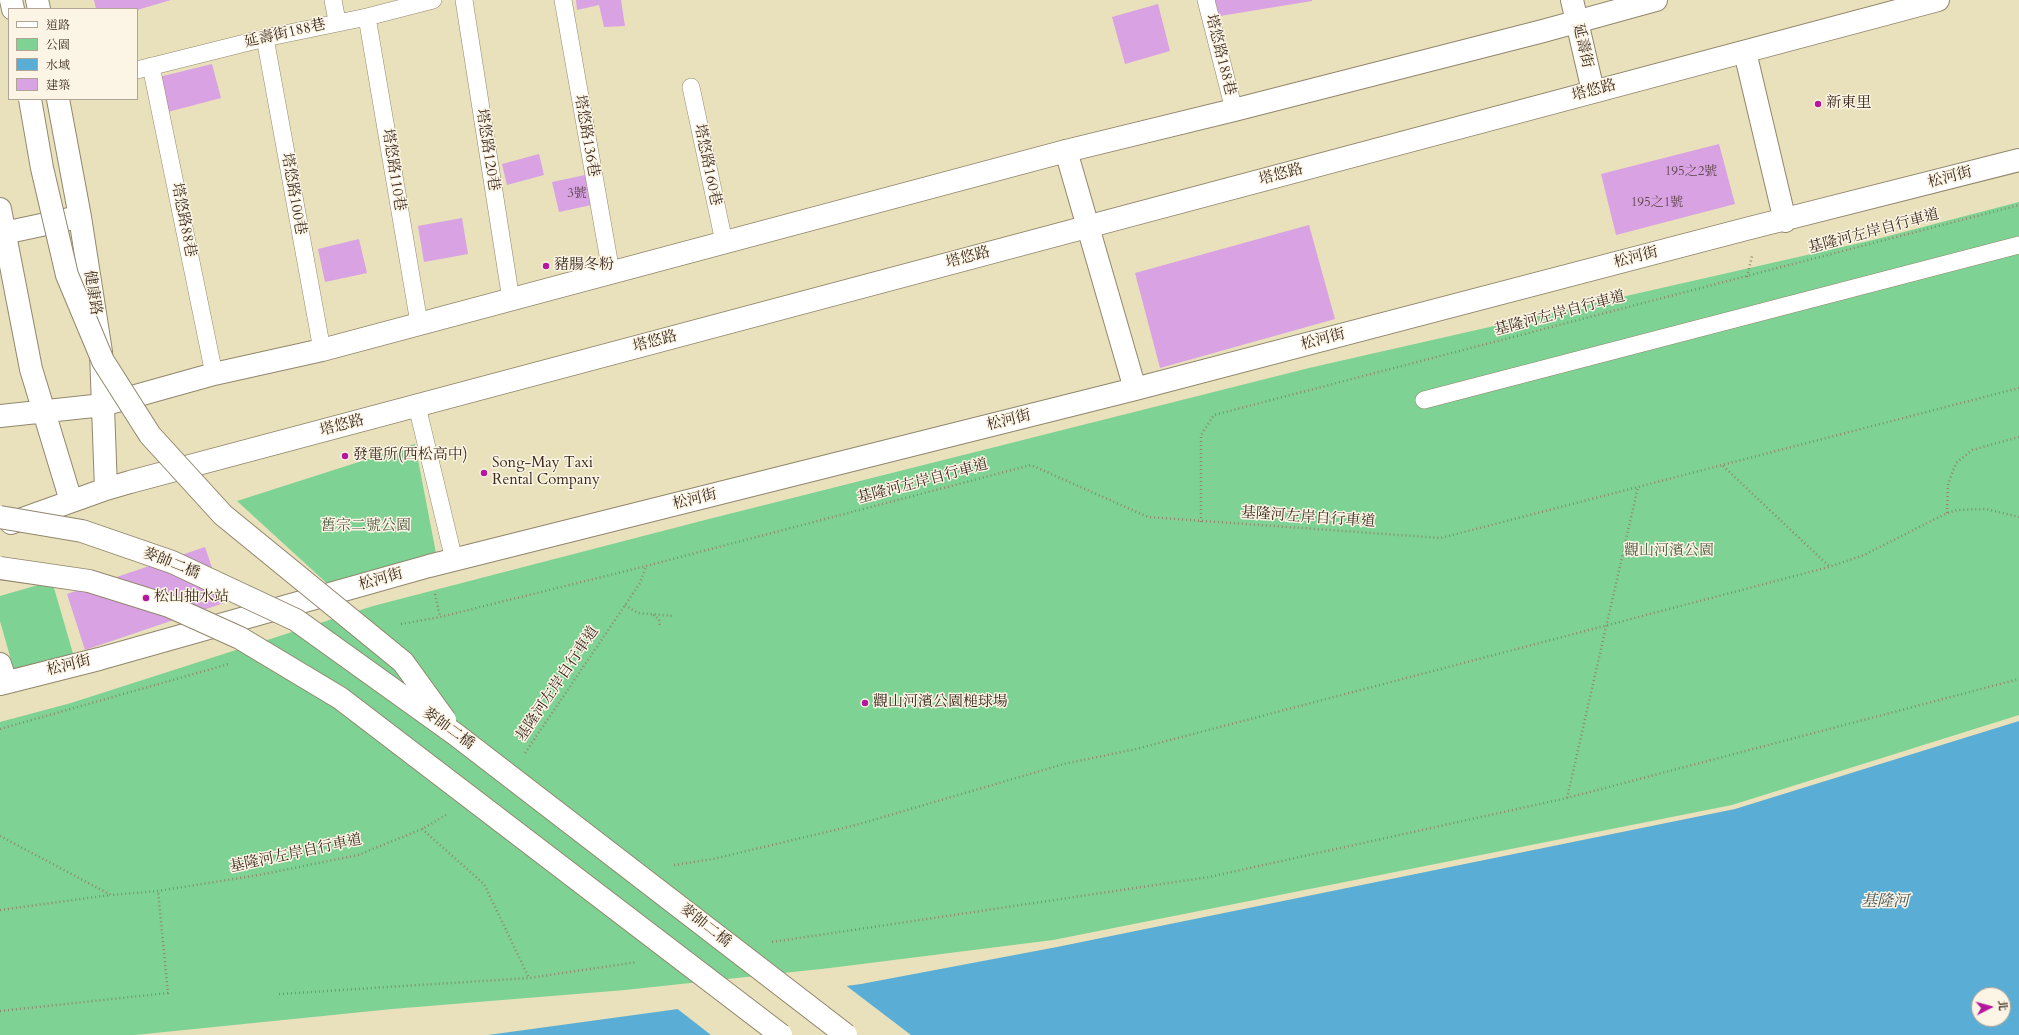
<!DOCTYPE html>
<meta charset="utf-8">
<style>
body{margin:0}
#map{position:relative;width:2019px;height:1035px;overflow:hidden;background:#e8e1bc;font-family:Cardo,"Noto Serif TC",serif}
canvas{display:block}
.legend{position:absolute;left:8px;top:8px;width:130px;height:92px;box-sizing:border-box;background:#fcf5e5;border:1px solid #afa495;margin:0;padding:5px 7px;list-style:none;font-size:12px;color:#3b2a1e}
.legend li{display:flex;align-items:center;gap:8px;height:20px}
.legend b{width:20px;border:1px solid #afa495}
.north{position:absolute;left:1971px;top:987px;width:40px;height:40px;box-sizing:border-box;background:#fcf5e5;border:1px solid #afa495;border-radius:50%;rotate:84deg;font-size:11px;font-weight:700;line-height:16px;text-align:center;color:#3b2a1e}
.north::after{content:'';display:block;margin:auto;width:14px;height:18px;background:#b5179e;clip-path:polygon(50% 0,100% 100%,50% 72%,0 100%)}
</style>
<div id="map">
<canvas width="2019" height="1035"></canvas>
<ul class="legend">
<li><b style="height:5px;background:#fff"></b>道路</li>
<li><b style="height:11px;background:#7dd294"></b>公園</li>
<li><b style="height:11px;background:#5aaed6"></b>水域</li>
<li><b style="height:11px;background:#d9a2e3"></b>建築</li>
</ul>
<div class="north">北</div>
</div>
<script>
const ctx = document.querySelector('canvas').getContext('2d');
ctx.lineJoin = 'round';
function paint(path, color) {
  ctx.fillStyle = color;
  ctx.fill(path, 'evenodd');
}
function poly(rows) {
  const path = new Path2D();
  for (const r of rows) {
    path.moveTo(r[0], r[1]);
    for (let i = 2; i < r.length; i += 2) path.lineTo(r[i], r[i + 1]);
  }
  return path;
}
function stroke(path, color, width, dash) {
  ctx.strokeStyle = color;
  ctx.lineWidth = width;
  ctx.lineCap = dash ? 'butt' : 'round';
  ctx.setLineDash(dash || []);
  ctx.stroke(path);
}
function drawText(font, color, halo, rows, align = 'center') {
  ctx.font = font + ' Cardo,"Noto Serif TC",serif';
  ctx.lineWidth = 3;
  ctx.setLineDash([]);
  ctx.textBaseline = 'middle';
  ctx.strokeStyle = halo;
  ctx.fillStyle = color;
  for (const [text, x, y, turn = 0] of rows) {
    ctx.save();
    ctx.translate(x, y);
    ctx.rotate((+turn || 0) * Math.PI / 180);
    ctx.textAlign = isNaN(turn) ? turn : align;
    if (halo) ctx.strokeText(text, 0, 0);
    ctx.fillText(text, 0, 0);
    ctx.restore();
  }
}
paint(poly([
 [2019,202,2019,715,1732,805,1053,940,830,968,625,990,392,1009,135,1035,0,1035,0,722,71,703,373,606,705,520,1309,368,1873,240],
 [415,444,440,574,343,598,237,501],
 [52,581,74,657,15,674,0,621,0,596]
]), '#7dd294');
paint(poly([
 [2019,721,2019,1035,488,1035,861,984,1057,947,1735,809],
 [1979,995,2003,995,2003,1019,1979,1019]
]), '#5aaed6');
paint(poly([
 [844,984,911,1035,711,1035,675,1007]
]), '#e8e1bc');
paint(poly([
 [94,0,171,0,137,10,96,9],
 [576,0,621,0,625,26,604,27,599,5,577,10],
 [1211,0,1312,0,1312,1,1214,17],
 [1158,4,1170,51,1125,64,1112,17],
 [212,64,221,98,164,113,155,78],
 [1719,144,1735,204,1616,235,1601,174],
 [539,154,544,175,507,185,502,164],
 [590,174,596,204,559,212,552,182],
 [462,218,468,254,424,262,418,226],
 [1309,225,1335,319,1160,368,1135,273],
 [359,239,367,273,325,282,318,249],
 [205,547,224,603,85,650,67,594]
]), '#d9a2e3');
const lane = poly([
 [333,0,337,21],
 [464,0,511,300],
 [563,0,611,272],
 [1206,0,1234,110],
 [367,17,419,323],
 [265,38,322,350],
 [151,66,214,374],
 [137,70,265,38,367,17,433,0],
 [691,87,724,242],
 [1424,400,2019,245],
 [417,406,454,560]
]);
const street = poly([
 [1572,0,1593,91],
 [1745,52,1785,221],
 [1066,151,1135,389],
 [0,664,6,682],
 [0,684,99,659,429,566,1135,389,1746,229,2019,160]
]);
const secondary = poly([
 [37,0,39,9],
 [58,99,80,217,101,352,106,489],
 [0,209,31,369,71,501],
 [4,233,74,218],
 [0,416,103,405,214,374,322,350,1066,151,1234,110,1543,31,1656,0],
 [11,523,106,489,130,482,1938,0]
]);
const highway = poly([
 [11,0,13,9]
]);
stroke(lane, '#92866d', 18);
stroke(street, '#92866d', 24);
stroke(secondary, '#92866d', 24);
stroke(highway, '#92866d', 24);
stroke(poly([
 [1747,277,1752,256],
 [1723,466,1829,566],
 [1947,513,1948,484,1956,463,1972,450,2019,437],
 [1201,522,1201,435,1214,415,2019,205],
 [435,594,440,617],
 [625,605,638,613,673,616],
 [653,615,659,619,660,626],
 [401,624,440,617,646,566,1031,465,1148,517,1441,538,2019,388],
 [0,729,229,664],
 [525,753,640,583,646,567],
 [1567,798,1638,487],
 [422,829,484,884,529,978],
 [0,836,111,895,158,891,259,875,358,855,422,829,446,815],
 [674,865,713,859,856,825,1064,764,1136,749,1829,567,1864,555,1947,513,1957,510,1986,509,2019,517],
 [0,910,110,895],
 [772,942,1209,877,1567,798,2019,679],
 [279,994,529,978,637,962],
 [0,1011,168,993,158,891]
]), '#92866d', 2.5, [1, 3]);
stroke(lane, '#fff', 17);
stroke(street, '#fff', 22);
stroke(secondary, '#fff', 22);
stroke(highway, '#fff', 22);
const highwayBridge = poly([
 [30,99,42,168,67,275,103,361,150,435,223,515,403,662,445,720],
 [0,517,82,531,172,562,296,620,455,734,846,1035],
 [0,568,89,581,169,606,240,638,340,698,781,1035]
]);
stroke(highwayBridge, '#92866d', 24, []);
stroke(highwayBridge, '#fff', 22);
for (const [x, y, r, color] of [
 [1818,104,4,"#b5179e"],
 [546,266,4,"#b5179e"],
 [345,456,4,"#b5179e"],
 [484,473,4,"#b5179e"],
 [146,598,4,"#b5179e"],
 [865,703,4,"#b5179e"]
]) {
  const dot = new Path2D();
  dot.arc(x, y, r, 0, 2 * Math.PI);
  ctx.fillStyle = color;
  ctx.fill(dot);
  stroke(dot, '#fcf5e5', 1.5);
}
drawText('13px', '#62484f', null, [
 ["195之2號",1691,172],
 ["3號",577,194],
 ["195之1號",1657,203]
]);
drawText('15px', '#3b2a1e', '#fcf5e5', [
 ["延壽街188巷",285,34,-13],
 ["延壽街",1582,46,77],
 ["塔悠路188巷",1220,55,76],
 ["塔悠路",1594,91,-15],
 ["塔悠路136巷",586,136,80],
 ["塔悠路120巷",487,150,81],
 ["塔悠路160巷",707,165,78],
 ["塔悠路110巷",393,170,81],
 ["塔悠路",1281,175,-15],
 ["松河街",1950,178,-15],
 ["塔悠路100巷",293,194,80],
 ["塔悠路88巷",183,220,79],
 ["基隆河左岸自行車道",1874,232,-15],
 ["塔悠路",968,258,-15],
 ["松河街",1636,258,-15],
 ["健康路",92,293,81],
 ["基隆河左岸自行車道",1560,314,-15],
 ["松河街",1323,340,-15],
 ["塔悠路",655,342,-15],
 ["松河街",1009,421,-14],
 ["塔悠路",342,426,-15],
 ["基隆河左岸自行車道",923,482,-15],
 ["松河街",695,500,-14],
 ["基隆河左岸自行車道",1308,518,4],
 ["麥帥二橋",171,564,22],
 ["松河街",381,580,-16],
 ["松河街",69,666,-14],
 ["基隆河左岸自行車道",558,684,-56],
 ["麥帥二橋",448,729,36],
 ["基隆河左岸自行車道",296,854,-12],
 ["麥帥二橋",705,926,38]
]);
drawText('15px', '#3b2a1e', '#fcf5e5', [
 ["新東里",1826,104],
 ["豬腸冬粉",554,266],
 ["發電所(西松高中)",353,456],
 ["Song-May Taxi",492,464],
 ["Rental Company",492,481],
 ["松山抽水站",154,598],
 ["觀山河濱公園槌球場",873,703]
], 'left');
drawText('15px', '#4f5c41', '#fcf5e5', [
 ["舊宗二號公園",366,527],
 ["觀山河濱公園",1669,552]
]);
drawText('italic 16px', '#46585e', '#fcf5e5', [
 ["基隆河",1885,902]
]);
</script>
